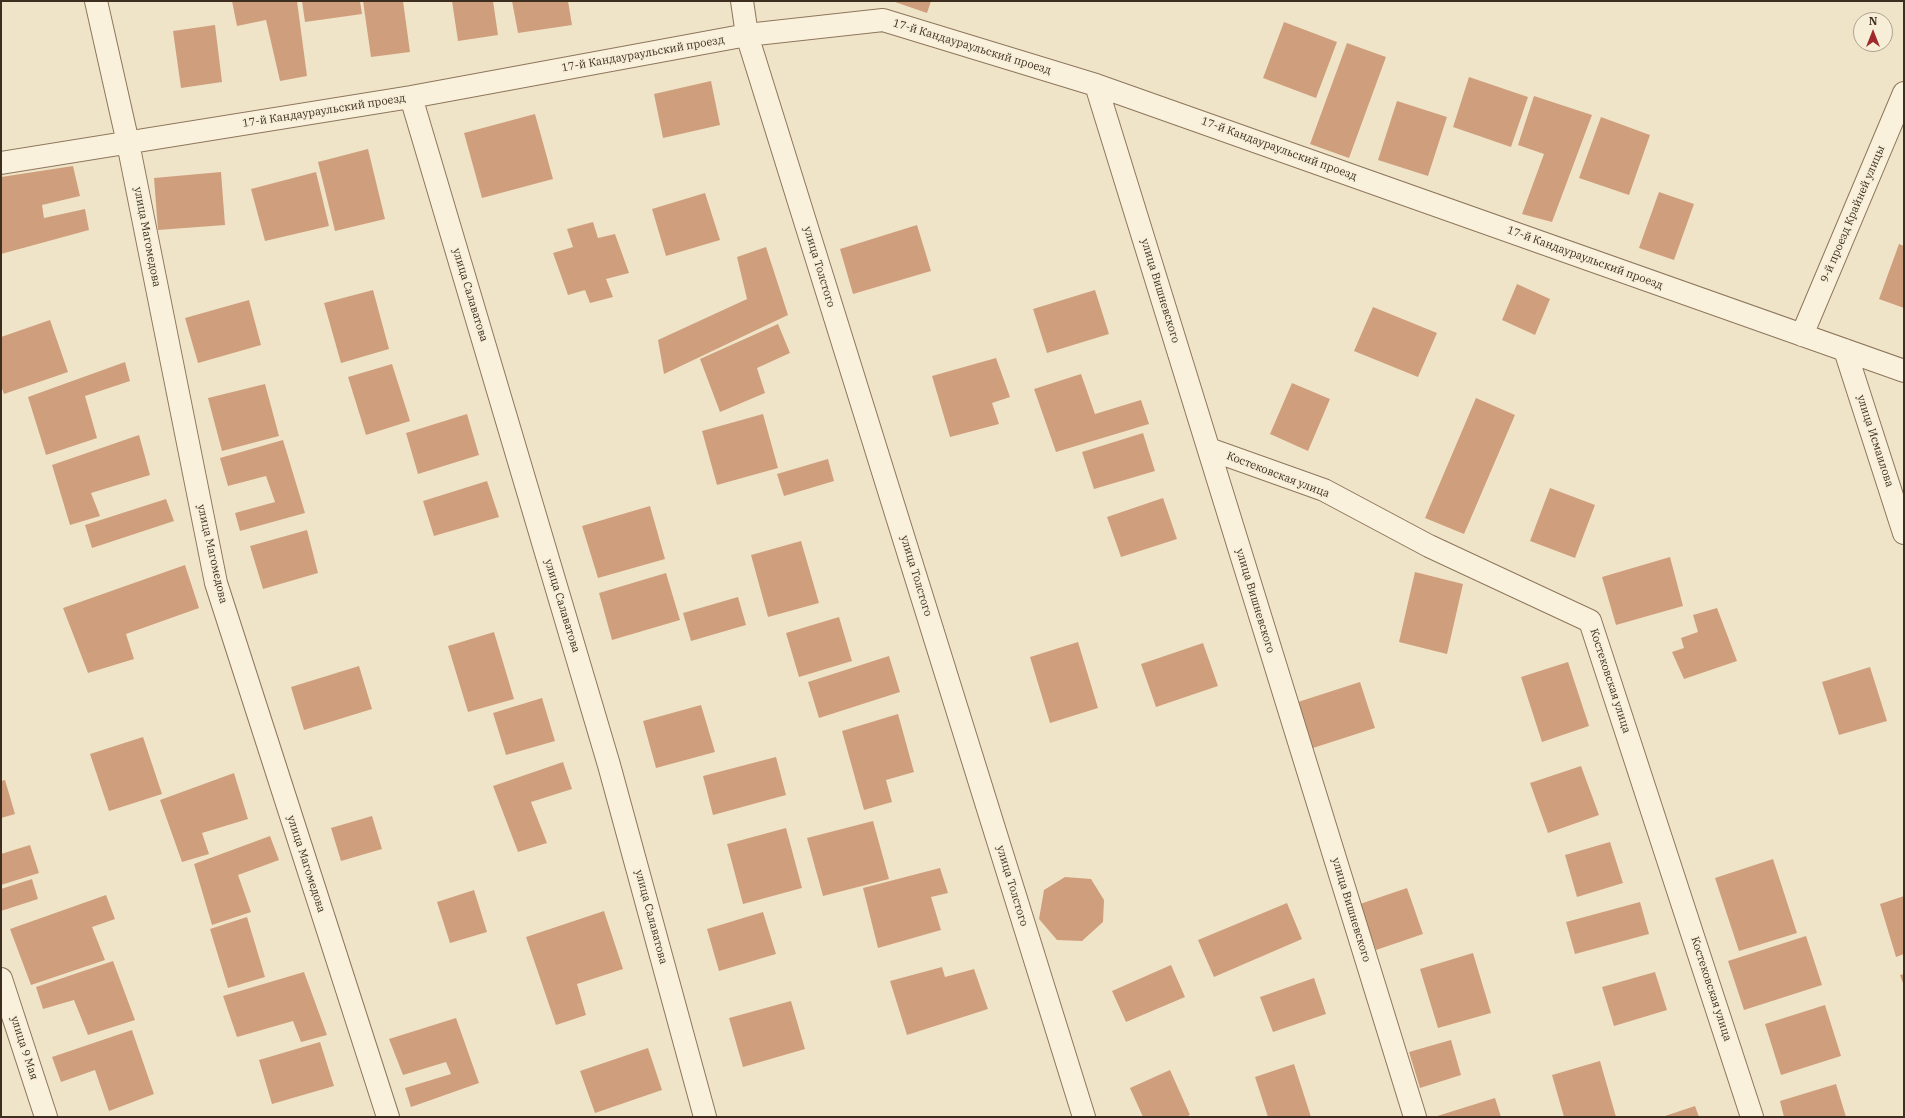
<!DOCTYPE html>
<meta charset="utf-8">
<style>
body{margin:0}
#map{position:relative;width:1905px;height:1118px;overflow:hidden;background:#f0e4c8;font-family:"IBM Plex Serif",serif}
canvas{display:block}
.frame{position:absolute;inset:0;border:2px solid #3d2e20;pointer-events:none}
.north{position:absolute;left:1853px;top:12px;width:40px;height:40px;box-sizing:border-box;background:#f7eed8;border:1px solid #ada18e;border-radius:50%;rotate:0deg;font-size:11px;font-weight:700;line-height:16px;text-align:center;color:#3d2e20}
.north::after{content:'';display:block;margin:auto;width:14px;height:18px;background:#9e2a2b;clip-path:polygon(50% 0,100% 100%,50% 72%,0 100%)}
</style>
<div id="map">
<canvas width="1905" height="1118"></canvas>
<div class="frame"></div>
<div class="north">N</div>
</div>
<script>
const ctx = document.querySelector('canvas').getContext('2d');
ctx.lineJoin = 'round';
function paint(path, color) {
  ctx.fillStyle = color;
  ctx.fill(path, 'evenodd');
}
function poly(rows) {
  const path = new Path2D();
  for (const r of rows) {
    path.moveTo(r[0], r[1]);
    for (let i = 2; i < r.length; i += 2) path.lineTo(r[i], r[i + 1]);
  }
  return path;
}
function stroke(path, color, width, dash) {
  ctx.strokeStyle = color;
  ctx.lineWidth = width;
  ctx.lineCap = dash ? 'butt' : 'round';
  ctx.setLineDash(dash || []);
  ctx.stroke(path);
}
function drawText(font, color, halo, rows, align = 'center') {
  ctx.font = font + ' "IBM Plex Serif",serif';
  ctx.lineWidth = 3.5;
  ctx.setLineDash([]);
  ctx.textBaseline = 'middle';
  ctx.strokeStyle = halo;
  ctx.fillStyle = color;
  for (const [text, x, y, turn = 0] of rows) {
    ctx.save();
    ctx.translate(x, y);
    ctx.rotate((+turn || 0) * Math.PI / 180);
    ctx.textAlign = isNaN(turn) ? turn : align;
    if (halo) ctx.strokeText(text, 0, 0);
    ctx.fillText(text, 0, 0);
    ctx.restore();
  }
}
paint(poly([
 [232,1,297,1,307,76,280,81,266,20,237,26],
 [302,1,360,1,362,14,305,22],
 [363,1,403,1,410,52,371,57],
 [452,1,493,1,498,35,458,41],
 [512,1,568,1,572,25,518,33],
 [892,1,931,1,927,13],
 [1284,22,1337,42,1316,98,1263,78],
 [215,25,222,82,181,88,173,31],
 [1347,43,1386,57,1349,158,1310,144],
 [1469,77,1528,97,1511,147,1453,127],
 [711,81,720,125,663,138,654,94],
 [1534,96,1592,115,1552,222,1522,214,1544,154,1518,145],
 [1397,101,1447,117,1428,176,1378,160],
 [535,114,553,179,482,198,464,133],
 [1601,117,1650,135,1629,195,1579,178],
 [368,149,385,219,335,231,318,162],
 [73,166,80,196,42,205,44,218,85,209,89,230,1,254,1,177],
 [221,172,225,225,158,230,154,178],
 [316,172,329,226,265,241,251,189],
 [1659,192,1694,204,1674,260,1639,248],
 [705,193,720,240,666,256,652,209],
 [593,222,598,238,615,234,629,273,606,279,613,297,590,303,585,290,568,295,553,253,573,247,567,229],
 [917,225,931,271,853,294,840,249],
 [1899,244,1904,246,1904,308,1879,299],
 [766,247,788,315,664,374,658,340,747,299,737,257],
 [1517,284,1550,299,1535,335,1502,320],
 [373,290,389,349,341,363,324,303],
 [1095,290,1109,334,1047,353,1033,309],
 [249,300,261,345,198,363,185,318],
 [1373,307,1437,333,1418,377,1354,351],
 [50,320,68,372,4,394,1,386,1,337],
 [778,324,790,353,757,368,765,393,720,412,700,359],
 [996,358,1010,397,992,403,999,424,950,437,932,376],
 [125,362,130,381,85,396,97,438,46,455,28,397],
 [392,364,410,421,366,435,348,377],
 [1081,374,1095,414,1141,400,1149,424,1056,452,1034,389],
 [1292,383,1330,399,1308,451,1270,434],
 [265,384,279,436,222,451,208,398],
 [1476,398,1515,415,1464,534,1425,518],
 [467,414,479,455,418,474,406,433],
 [763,414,778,468,717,485,702,431],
 [1143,433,1155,471,1094,489,1082,452],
 [139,435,150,475,91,493,100,516,70,525,52,465],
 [283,440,305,513,240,531,235,513,275,502,266,476,228,486,220,458],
 [828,459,834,481,784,496,777,474],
 [487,481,499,517,434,536,423,501],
 [1550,488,1595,505,1575,558,1530,541],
 [1163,498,1177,539,1121,557,1107,517],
 [166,499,174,521,92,548,85,525],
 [650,506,665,559,598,578,582,526],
 [307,530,318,573,263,589,250,546],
 [801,541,819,603,768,617,751,555],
 [1670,557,1683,606,1616,625,1602,577],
 [185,565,199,608,126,634,134,659,88,673,63,608],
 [1415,572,1463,584,1447,654,1399,642],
 [666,573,680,620,612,640,599,593],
 [738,597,746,625,691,641,683,613],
 [1717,608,1737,661,1684,679,1672,652,1684,648,1681,638,1698,632,1693,615],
 [839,617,852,661,799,677,786,633],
 [494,632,514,699,468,712,448,646],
 [1078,642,1098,708,1050,723,1030,657],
 [1203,643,1218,686,1156,707,1141,664],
 [889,656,900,692,819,718,808,682],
 [1568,662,1589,726,1542,742,1521,677],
 [359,666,372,709,304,730,291,687],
 [1870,667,1887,721,1839,735,1822,682],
 [1360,682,1375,728,1313,748,1298,702],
 [542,698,555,741,506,755,493,713],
 [701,705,715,752,656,768,643,721],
 [898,714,914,772,886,780,892,802,864,810,842,731],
 [143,737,162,794,109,811,90,754],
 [776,757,786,795,713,815,703,776],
 [563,762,572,789,531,802,547,843,518,852,493,786],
 [1581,766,1599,815,1548,833,1530,783],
 [234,773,248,819,202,833,209,854,182,862,160,800],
 [5,780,15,814,1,818,1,781],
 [372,816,382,849,341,861,331,828],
 [873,821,889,879,823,896,807,838],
 [786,828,802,888,743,904,727,844],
 [270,836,279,860,238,875,251,912,212,925,194,864],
 [1610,842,1623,883,1577,897,1565,855],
 [30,845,39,873,1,885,1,854],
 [1773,859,1797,933,1739,951,1715,878],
 [940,868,948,893,931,897,941,930,878,948,863,888],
 [1065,877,1091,879,1104,900,1103,922,1082,941,1057,940,1039,919,1044,890],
 [32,879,38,899,1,911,1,889],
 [1407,888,1423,934,1376,950,1360,904],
 [474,890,487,932,450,943,437,902],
 [106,895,115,919,92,927,105,960,31,985,10,929],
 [1904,896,1904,954,1896,957,1880,904],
 [1640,902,1649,934,1575,954,1566,922],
 [1287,903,1302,939,1214,977,1198,940],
 [604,911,623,969,577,984,586,1015,556,1025,526,937],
 [763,912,776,954,719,971,707,929],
 [247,917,265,977,228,988,210,929],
 [1806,936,1822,985,1744,1010,1728,961],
 [1473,953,1491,1013,1438,1028,1420,969],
 [113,961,135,1020,88,1035,74,1000,43,1009,36,987],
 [1171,965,1185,997,1126,1022,1112,991],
 [942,967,945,977,974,969,988,1009,907,1035,890,981],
 [304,972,327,1035,301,1042,293,1021,237,1037,223,996],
 [1655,972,1667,1010,1614,1026,1602,987],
 [1904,974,1904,986,1900,975],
 [1314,978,1326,1014,1273,1032,1260,997],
 [791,1001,805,1049,743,1067,729,1018],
 [1825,1005,1841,1056,1781,1075,1765,1024],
 [456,1018,479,1083,411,1107,405,1088,451,1074,446,1062,403,1075,389,1039],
 [132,1030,154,1094,109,1111,95,1070,61,1082,52,1057],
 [1451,1040,1461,1075,1420,1088,1409,1052],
 [320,1042,334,1086,272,1104,259,1060],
 [648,1048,662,1090,595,1113,580,1071],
 [1600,1061,1616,1117,1564,1117,1552,1075],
 [1294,1064,1311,1117,1268,1117,1255,1077],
 [1170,1070,1190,1115,1185,1117,1143,1117,1130,1088],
 [1836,1084,1846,1117,1784,1117,1780,1101],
 [1495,1098,1501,1117,1434,1117],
 [1695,1106,1699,1117,1662,1117]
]), '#cf9f7d');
const minor = poly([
 [96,1,128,143,216,583,388,1117],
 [742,1,747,35,1084,1117],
 [1096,85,1415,1117],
 [411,97,609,765,705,1117],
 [1,163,411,97,747,35,883,20,1096,85,1904,371],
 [1802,335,1904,93],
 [1845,350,1904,533],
 [1209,449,1324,490,1429,546,1590,621,1752,1117],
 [1,979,46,1117]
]);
stroke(minor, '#8d765c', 24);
stroke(minor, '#faf1dc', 22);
drawText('11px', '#3d2e20', '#f7eed8', [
 ["17-й Кандаураульский проезд",972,47,17],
 ["17-й Кандаураульский проезд",643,54,-10],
 ["17-й Кандаураульский проезд",324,111,-9],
 ["17-й Кандаураульский проезд",1279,149,20],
 ["9-й проезд Крайней улицы",1853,214,-67],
 ["улица Магомедова",147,237,79],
 ["17-й Кандаураульский проезд",1585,258,20],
 ["улица Толстого",819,267,73],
 ["улица Вишневского",1160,291,73],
 ["улица Салаватова",470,295,73],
 ["улица Исмаилова",1875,441,72],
 ["Костековская улица",1278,475,21],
 ["улица Магомедова",212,554,77],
 ["улица Толстого",916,576,73],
 ["улица Вишневского",1255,601,73],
 ["улица Салаватова",562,606,73],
 ["Костековская улица",1610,681,72],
 ["улица Магомедова",306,864,72],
 ["улица Толстого",1012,886,73],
 ["улица Вишневского",1351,910,73],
 ["улица Салаватова",651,917,75],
 ["Костековская улица",1711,989,72],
 ["улица 9 Мая",24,1048,72]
]);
</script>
